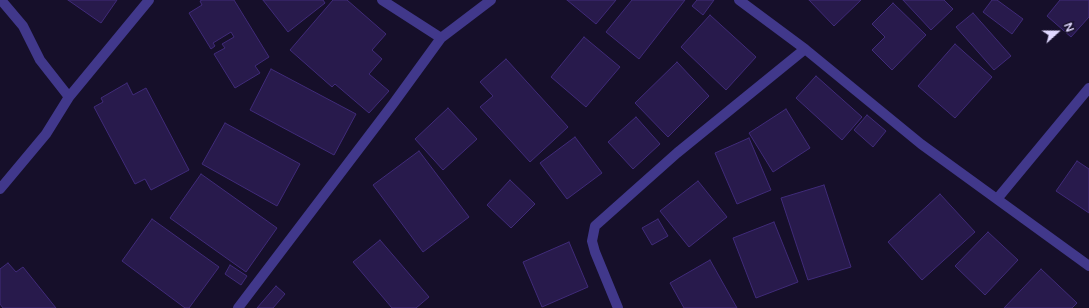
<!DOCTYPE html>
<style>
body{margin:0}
#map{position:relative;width:1089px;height:308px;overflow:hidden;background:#160f2a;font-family:"Varela Round",sans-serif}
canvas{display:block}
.north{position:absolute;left:1037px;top:12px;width:40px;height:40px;-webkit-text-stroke:3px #160f2a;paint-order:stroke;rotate:69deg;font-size:11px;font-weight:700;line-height:16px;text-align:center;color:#e0d8ff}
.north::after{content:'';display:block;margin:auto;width:14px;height:18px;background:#e0d8ff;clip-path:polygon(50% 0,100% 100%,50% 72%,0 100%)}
</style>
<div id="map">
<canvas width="1089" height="308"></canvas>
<div class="north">N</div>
</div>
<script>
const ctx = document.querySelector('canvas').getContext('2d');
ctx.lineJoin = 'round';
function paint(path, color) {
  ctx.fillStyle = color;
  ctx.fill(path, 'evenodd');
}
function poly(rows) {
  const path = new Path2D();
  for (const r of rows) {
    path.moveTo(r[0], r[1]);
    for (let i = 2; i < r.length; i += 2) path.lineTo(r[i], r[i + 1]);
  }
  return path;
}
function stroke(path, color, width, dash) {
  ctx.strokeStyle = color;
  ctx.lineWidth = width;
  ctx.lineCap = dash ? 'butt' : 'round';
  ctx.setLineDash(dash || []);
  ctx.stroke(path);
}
const building = poly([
 [68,0,117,0,101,23,68,0],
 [202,0,234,0,269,57,255,66,260,73,235,88,214,54,225,48,222,44,234,37,231,32,213,43,215,46,211,49,189,13,202,5,200,1,202,0],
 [263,0,323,0,325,3,288,32,263,0],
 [333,0,347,0,386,34,372,50,382,59,369,74,389,91,369,113,335,84,332,87,290,50,333,0],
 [567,0,616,0,596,24,567,0],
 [632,0,685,0,639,59,606,32,632,0],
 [697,0,714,0,703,15,692,6,697,0],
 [809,0,861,0,834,26,809,0],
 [903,0,944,0,953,9,931,30,903,0],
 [992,0,997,0,1023,19,1012,34,983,12,992,0],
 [1060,0,1089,0,1089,17,1071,37,1047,16,1060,0],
 [893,3,926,35,892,70,872,50,885,37,872,24,893,3],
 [973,13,1011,56,994,70,956,27,973,13],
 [710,15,756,57,726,90,681,47,710,15],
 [584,37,620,67,586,107,551,77,584,37],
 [955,44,992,77,955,118,918,86,955,44],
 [506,59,568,127,530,162,480,107,493,96,480,82,506,59],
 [677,62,709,96,668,137,635,103,677,62],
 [271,69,356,114,334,155,250,110,271,69],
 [816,76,862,117,842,140,796,98,816,76],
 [127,83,133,95,146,88,189,170,151,190,145,179,135,184,94,107,103,102,101,98,127,83],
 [448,108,477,139,443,170,415,139,448,108],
 [786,109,810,148,773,172,749,133,786,109],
 [867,115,886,131,873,147,854,130,867,115],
 [636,117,660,144,633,169,608,142,636,117],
 [225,123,300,164,277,206,202,164,225,123],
 [575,137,602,173,567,199,540,163,575,137],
 [749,138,771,190,737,204,715,153,749,138],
 [419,151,469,217,423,252,373,185,419,151],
 [1077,161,1089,169,1089,213,1056,191,1077,161],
 [201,174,277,228,246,272,170,218,201,174],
 [510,180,535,204,511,228,487,205,510,180],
 [698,181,727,217,689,247,660,211,698,181],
 [824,185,851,267,808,280,781,198,824,185],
 [940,194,975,232,922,280,888,242,940,194],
 [152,219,219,267,189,308,185,308,122,261,152,219],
 [658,219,668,236,652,245,642,228,658,219],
 [774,222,798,282,756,298,733,238,774,222],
 [988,232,1018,260,985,295,955,266,988,232],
 [380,240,429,297,416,308,392,308,353,262,380,240],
 [569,242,588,287,542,307,523,262,569,242],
 [710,260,737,308,684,308,670,283,710,260],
 [8,263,16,272,23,267,56,308,3,308,0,304,0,269,8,263],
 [230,265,247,276,241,285,225,274,230,265],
 [1041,269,1077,303,1072,308,1004,308,1041,269],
 [276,286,285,294,273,308,257,308,276,286]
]);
paint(building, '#281a4c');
stroke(building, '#402b79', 1);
stroke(poly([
 [1,0,23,26,40,60,69,97],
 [382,0,441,38],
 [739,0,805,49,921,144,1089,266],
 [0,189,46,134,69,97,149,0],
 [997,199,1089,88],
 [238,308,393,104,441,38,491,0],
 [618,308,595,252,592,241,595,226,677,153,805,49]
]), '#41388b', 10);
</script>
